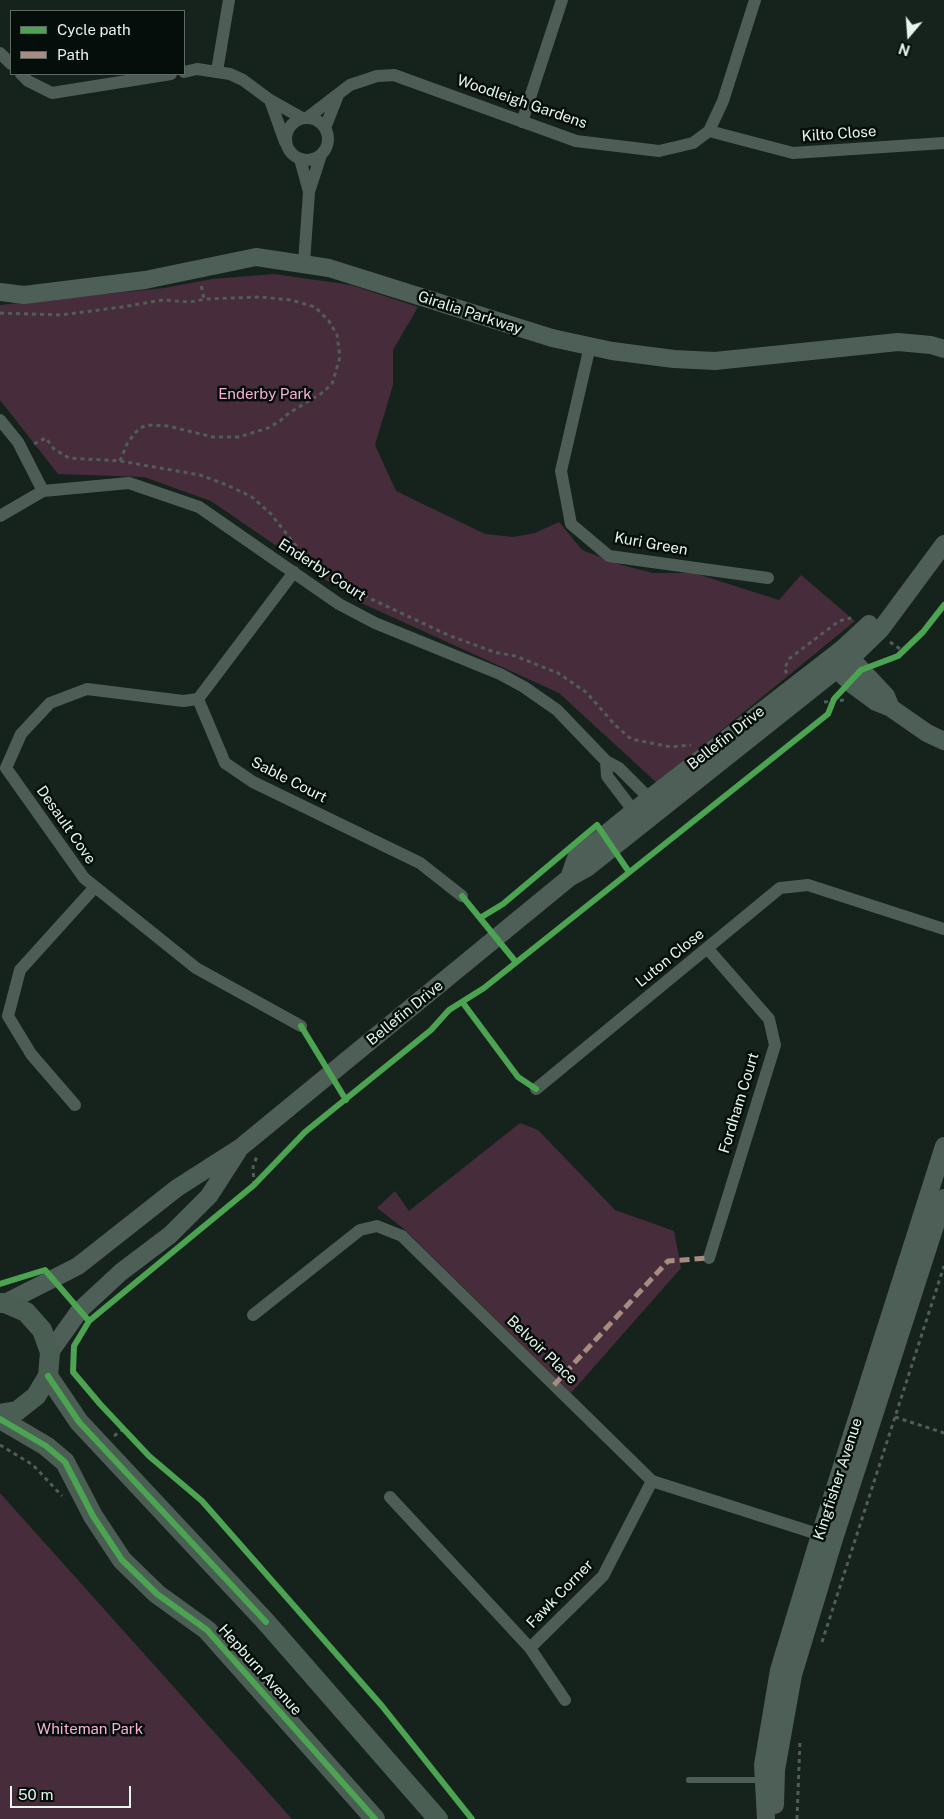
<!DOCTYPE html>
<style>
body{margin:0}
#map{position:relative;width:944px;height:1819px;overflow:hidden;background:#16231d;font-family:"Public Sans",sans-serif}
canvas{display:block}
.legend{position:absolute;left:10px;top:10px;width:175px;height:65px;box-sizing:border-box;background:#050e0a;border:1px solid #5f6a65;margin:0;padding:6px 9px;list-style:none;font-size:15px;color:#e7f5ed}
.legend li{display:flex;align-items:center;gap:10px;height:25px}
.legend b{width:25px;border:1px solid #5f6a65}
.north{position:absolute;left:884px;top:10px;width:50px;height:50px;-webkit-text-stroke:4px #050e0a;paint-order:stroke;rotate:198deg;font-size:14px;font-weight:700;line-height:20px;text-align:center;color:#e7f5ed}
.north::after{content:'';display:block;margin:auto;width:18px;height:22px;background:#e7f5ed;clip-path:polygon(50% 0,100% 100%,50% 72%,0 100%)}
.scale{position:absolute;left:10px;top:1786px;width:121px;height:22px;box-sizing:border-box;border:2px solid #e7f5ed;border-top:0;padding-left:6px;font-size:15px;line-height:18px;white-space:nowrap;color:#e7f5ed;-webkit-text-stroke:4px #050e0a;paint-order:stroke}
</style>
<div id="map">
<canvas width="944" height="1819"></canvas>
<ul class="legend">
<li><b style="height:6px;background:#4ca352"></b>Cycle path</li>
<li><b style="height:6px;background:#a88b81"></b>Path</li>
</ul>
<div class="north">N</div>
<div class="scale">50 m</div>
</div>
<script>
const ctx = document.querySelector('canvas').getContext('2d');
ctx.lineJoin = 'round';
function paint(path, color) {
  ctx.fillStyle = color;
  ctx.fill(path, 'evenodd');
}
function poly(rows) {
  const path = new Path2D();
  for (const r of rows) {
    if (r.length === 3) {
      path.moveTo(r[0] + r[2], r[1]);
      path.arc(r[0], r[1], r[2], 0, 2 * Math.PI);
      continue;
    }
    path.moveTo(r[0], r[1]);
    for (let i = 2; i < r.length; i += 2) path.lineTo(r[i], r[i + 1]);
  }
  return path;
}
function stroke(path, color, width, dash) {
  ctx.strokeStyle = color;
  ctx.lineWidth = width;
  ctx.lineCap = dash ? 'butt' : 'round';
  ctx.setLineDash(dash || []);
  ctx.stroke(path);
}
function drawText(font, color, halo, rows, align = 'center') {
  ctx.font = font + ' "Public Sans",sans-serif';
  ctx.lineWidth = 5;
  ctx.setLineDash([]);
  ctx.textBaseline = 'middle';
  ctx.strokeStyle = halo;
  ctx.fillStyle = color;
  for (const [text, x, y, turn = 0] of rows) {
    ctx.save();
    ctx.translate(x, y);
    ctx.rotate((+turn || 0) * Math.PI / 180);
    ctx.textAlign = isNaN(turn) ? turn : align;
    if (halo) ctx.strokeText(text, 0, 0);
    ctx.fillText(text, 0, 0);
    ctx.restore();
  }
}
paint(poly([
 [274,274,351,285,418,307,393,350,393,385,375,445,396,491,485,534,513,537,535,533,559,522,582,550,621,565,653,573,694,573,779,600,801,575,855,621,657,783,559,693,357,601,211,501,144,477,58,474,0,400,0,305,164,288,212,279],
 [520,1123,538,1130,615,1210,674,1231,681,1268,571,1393,404,1229,377,1208,395,1191,409,1211],
 [0,1493,292,1819,0,1819]
]), '#472d3b');
stroke(poly([
 [0,313,60,315,122,307,163,300,190,302,206,299],
 [34,444,46,438,54,449,69,458,120,461,200,475,227,485,252,497,271,514,300,551,324,571,369,598,448,635,494,652,515,656,558,673,586,692,615,725,631,739,671,747,691,745],
 [120,461,127,444,134,434,140,428,148,425,168,426,213,437,239,437,268,428,280,421,289,413,322,393,332,384,340,357,337,335,329,321,315,307,291,300,261,297,204,299,201,284],
 [890,642,903,651],
 [787,673,784,669,790,658,839,621,851,618],
 [824,702,845,700],
 [254,1185,253,1167,257,1156],
 [895,1417,944,1433],
 [114,1436,123,1429],
 [0,1445,33,1465,62,1496],
 [822,1642,944,1266],
 [797,1819,800,1740]
]), '#525d58', 3, [4, 4]);
stroke(poly([
 [689,1780,762,1780]
]), '#4e5d56', 6);
stroke(poly([
 [0,53,11,64],
 [217,71,229,0],
 [184,72,197,69,230,74,243,80,270,100,302,118],
 [21,74,28,81,52,93,171,74],
 [270,100,285,142],
 [307,139,21],
 [307,118,350,85,377,76,394,75,576,141,659,151,693,143,709,131,723,101,755,0],
 [522,122,562,0],
 [325,128,338,95],
 [709,131,793,153,944,143],
 [300,159,309,192],
 [304,263,309,192,321,155],
 [590,346,561,471,571,524,609,556,768,578],
 [0,420,18,442,43,491],
 [0,516,43,491,129,483,199,507,339,604,375,623,500,674,524,687,557,710,606,761,619,768,655,804],
 [294,572,198,699,225,763,253,782,420,863,462,896],
 [198,699,183,701,87,689,50,703,21,734,6,768,84,878,196,968,301,1026],
 [606,761,607,776,639,818],
 [707,948,769,1019,775,1045,709,1258],
 [536,1089,780,888,808,885,944,929],
 [75,1105,31,1054,8,1016,20,970,95,887],
 [253,1315,360,1230,377,1226,402,1236,652,1481,827,1537],
 [390,1497,530,1648,565,1700],
 [530,1648,603,1576,652,1481]
]), '#4e5d56', 12);
stroke(poly([
 [0,292,24,295,145,280,256,257,329,268,552,338,612,351,674,359,715,361,898,342,931,345,944,349],
 [842,649,886,696,891,708],
 [829,662,853,685,876,702,891,708,927,733,944,741],
 [569,878,576,858,650,798,842,649,869,624],
 [5,1303,78,1266,177,1188,241,1147,569,878,587,868,851,658,881,629,944,544],
 [50,1352,80,1310,121,1272,170,1235,209,1196,238,1151],
 [775,1805,776,1770,793,1675,834,1539,944,1198],
 [766,1819,763,1765,779,1670,820,1535,944,1146]
]), '#4d5f57', 18);
stroke(poly([
 [0,1303,5,1303,26,1312,42,1330,50,1352,48,1376,36,1396,17,1411,0,1414],
 [48,1376,79,1422,266,1622,438,1819],
 [0,1419,46,1446,65,1462,93,1516,122,1560,157,1594,207,1630,375,1819]
]), '#4a5e54', 20);
stroke(poly([
 [554,1385,668,1261,709,1258]
]), '#a88b81', 5, [10, 5]);
stroke(poly([
 [462,896,515,961],
 [480,918,503,904,597,825,629,872],
 [463,1003,518,1077,536,1089],
 [301,1026,346,1100],
 [0,1284,45,1270,89,1321],
 [48,1376,79,1422,266,1622],
 [0,1419,46,1446,65,1462,93,1516,122,1560,157,1594,207,1630,375,1819],
 [472,1819,382,1706,202,1501,149,1456,100,1404,73,1372,74,1346,89,1321,254,1185,305,1132,431,1030,449,1010,484,988,828,714,834,699,861,670,898,656,923,632,944,605]
]), '#4ca352', 6);
drawText('15px', '#e7f5ed', '#050e0a', [
 ["Woodleigh Gardens",522,102,19],
 ["Kilto Close",839,134,-4],
 ["Giralia Parkway",470,313,18],
 ["Kuri Green",651,544,10],
 ["Enderby Court",322,570,33],
 ["Bellefin Drive",726,738,-38],
 ["Sable Court",289,780,27],
 ["Desault Cove",66,825,55],
 ["Luton Close",670,958,-39],
 ["Bellefin Drive",405,1013,-39],
 ["Fordham Court",739,1103,-73],
 ["Belvoir Place",542,1350,44],
 ["Kingfisher Avenue",838,1479,-72],
 ["Fawk Corner",560,1594,-46],
 ["Hepburn Avenue",260,1670,48]
]);
drawText('15px', '#f9afd5', '#050e0a', [
 ["Enderby Park",265,394],
 ["Whiteman Park",90,1729]
]);
</script>
